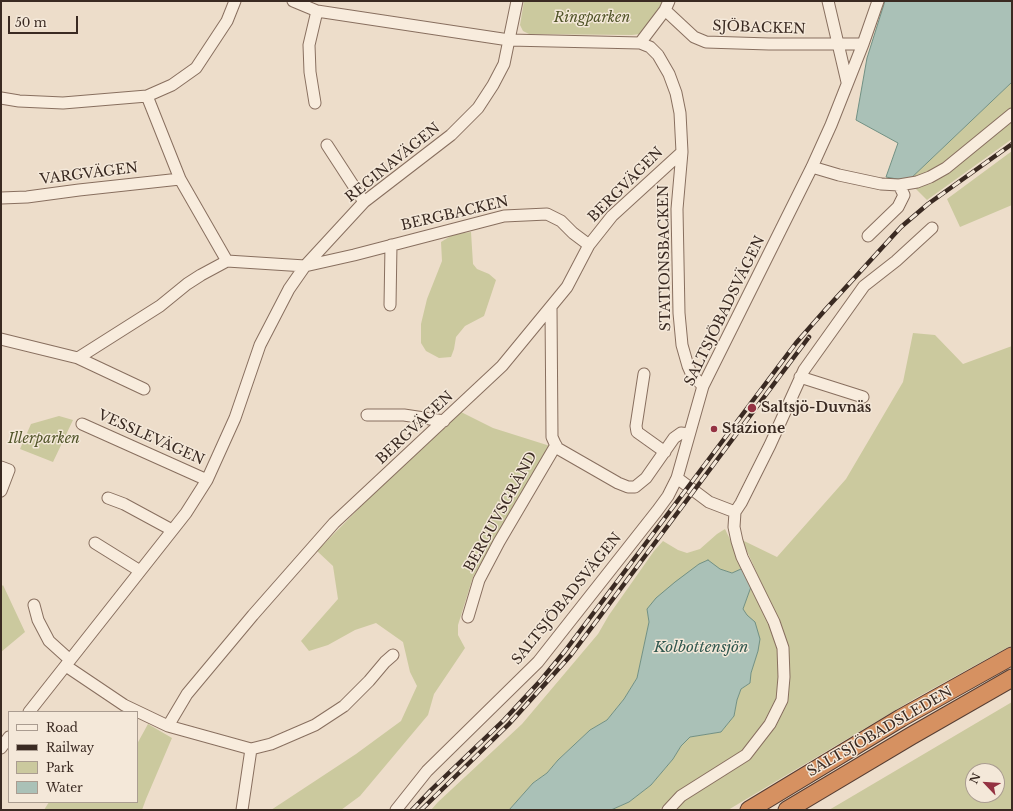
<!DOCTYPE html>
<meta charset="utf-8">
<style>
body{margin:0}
#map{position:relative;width:1013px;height:811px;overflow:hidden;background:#edddca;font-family:"Libre Baskerville",serif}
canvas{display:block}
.frame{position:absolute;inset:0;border:2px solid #3a2a22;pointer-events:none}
.legend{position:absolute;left:8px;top:711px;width:130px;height:92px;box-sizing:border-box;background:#f4e8d9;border:1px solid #aa9c90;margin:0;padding:5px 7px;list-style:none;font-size:12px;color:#3a2a22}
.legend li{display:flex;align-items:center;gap:8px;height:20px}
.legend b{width:20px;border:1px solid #aa9c90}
.north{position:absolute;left:965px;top:763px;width:40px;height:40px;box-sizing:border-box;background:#f4e8d9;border:1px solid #aa9c90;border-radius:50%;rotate:295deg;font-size:11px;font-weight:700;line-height:16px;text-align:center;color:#3a2a22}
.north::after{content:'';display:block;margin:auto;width:14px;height:18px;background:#943242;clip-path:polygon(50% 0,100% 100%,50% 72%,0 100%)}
.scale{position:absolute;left:8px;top:16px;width:70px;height:18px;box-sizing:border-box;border:2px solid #3a2a22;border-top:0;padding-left:5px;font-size:12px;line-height:14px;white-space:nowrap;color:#3a2a22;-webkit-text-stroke:3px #f4e8d9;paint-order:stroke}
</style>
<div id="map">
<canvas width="1013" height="811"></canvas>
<div class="frame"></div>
<ul class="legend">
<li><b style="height:5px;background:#f8ecdd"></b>Road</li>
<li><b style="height:5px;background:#3a2a22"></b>Railway</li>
<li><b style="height:11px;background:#cbc99e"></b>Park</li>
<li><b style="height:11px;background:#aac1b7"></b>Water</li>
</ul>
<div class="north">N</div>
<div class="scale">50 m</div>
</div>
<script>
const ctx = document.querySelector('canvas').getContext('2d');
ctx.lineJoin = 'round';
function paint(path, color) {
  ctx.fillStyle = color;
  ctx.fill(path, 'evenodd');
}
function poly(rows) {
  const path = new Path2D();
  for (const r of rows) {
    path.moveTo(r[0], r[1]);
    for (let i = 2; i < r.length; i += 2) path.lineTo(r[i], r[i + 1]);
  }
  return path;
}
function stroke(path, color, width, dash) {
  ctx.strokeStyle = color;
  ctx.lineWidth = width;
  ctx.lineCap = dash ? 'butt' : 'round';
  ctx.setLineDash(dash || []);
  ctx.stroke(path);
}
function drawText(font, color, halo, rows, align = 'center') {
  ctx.font = font + ' "Libre Baskerville",serif';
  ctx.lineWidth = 3;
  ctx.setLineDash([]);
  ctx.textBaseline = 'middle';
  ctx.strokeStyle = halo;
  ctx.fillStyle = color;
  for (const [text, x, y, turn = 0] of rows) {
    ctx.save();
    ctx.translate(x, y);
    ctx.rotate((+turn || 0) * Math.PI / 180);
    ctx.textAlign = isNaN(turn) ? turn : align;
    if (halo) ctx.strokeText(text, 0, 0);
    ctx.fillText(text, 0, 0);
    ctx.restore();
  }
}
paint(poly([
 [524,1,665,1,647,28,640,34,632,35,529,34,523,31,520,25],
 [1012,82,1012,109,946,163,923,175,908,181],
 [1012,121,1012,139,927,200,914,187,930,184,949,173],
 [1012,151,1012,205,960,227,947,199],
 [471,232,473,264,477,269,489,274,496,280,484,316,465,326,456,337,454,349,451,357,439,358,426,351,421,343,421,324,427,299,442,261,441,242,454,234],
 [913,333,935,335,963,364,1012,346,1012,645,914,699,728,810,673,810,682,800,749,758,785,704,778,620,742,540,777,557,846,479,903,382],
 [461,412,493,428,550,446,473,577,458,625,458,635,465,648,434,694,428,715,360,796,341,810,271,810,356,754,401,721,417,686,410,672,403,642,376,623,355,630,328,645,309,651,301,641,338,599,333,566,317,551,388,479],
 [59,416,73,420,53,462,20,449,31,424],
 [725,529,740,560,741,569,733,573,699,564,647,609,649,622,637,678,624,699,607,720,590,730,558,760,547,773,533,783,509,810,431,810,438,802,522,724,598,634,609,615,654,551,663,541,678,550,687,553,700,549,717,534],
 [752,584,778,646,779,700,767,723,743,752,678,792,659,810,611,810,629,802,651,785,673,759,681,746,690,737,721,732,734,716,737,700,741,689,750,683,751,673,758,651,747,615,743,609],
 [3,585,25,632,1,652,1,587],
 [1012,702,1012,810,829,810],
 [973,771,997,771,997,795,973,795],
 [148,724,172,738,146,799,142,810,44,810,49,802,137,802,137,744]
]), '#cbc99e');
const water = poly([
 [885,1,1012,1,1012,82,908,181,886,177,898,143,856,120,867,58,885,1],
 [708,560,720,569,732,573,741,569,747,573,752,584,743,609,747,615,755,622,760,639,758,651,751,673,750,683,741,689,737,700,734,716,721,732,690,737,681,746,673,759,651,785,629,802,611,810,509,810,533,783,547,773,558,760,590,730,607,720,624,699,637,678,649,622,647,609,656,598,675,582,699,564,708,560]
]);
paint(water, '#aac1b7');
stroke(water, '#719083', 1);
const minor = poly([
 [293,1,317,11,509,40,640,43,650,47,658,55,669,74,676,93,680,113,682,152,677,209,679,313,682,345,688,366,692,375,703,386],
 [828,1,847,82],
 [665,10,694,37,706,42,769,44,863,44],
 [640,43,665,10,669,1],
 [147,96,180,179,227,261],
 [1,98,19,101,63,103,147,96,172,85,196,68,227,21,235,1],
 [315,103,310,72,309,45,317,11],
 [327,145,364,202],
 [812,167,839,175,881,184,899,185,917,182,930,177,946,168,1012,114],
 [1,198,27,197,79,190,180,179],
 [868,236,898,207,904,195,899,185],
 [390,305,391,245],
 [551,308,552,437,557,448,618,483,628,487,635,487,646,478,674,438,681,433,689,434],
 [1,339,78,358,144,389],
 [78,358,160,306,187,284,201,275,227,261,305,266,354,255,504,216,547,214,561,221,573,233,589,245],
 [644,374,636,426,637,432,665,452],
 [800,377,863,397],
 [367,415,404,415,444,421],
 [82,424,207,480],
 [1,467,9,470,1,491],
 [108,498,124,504,172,530],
 [735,512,741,503,770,445,804,370,864,286,896,261,932,228],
 [95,543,140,571],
 [34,605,38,620,49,641,70,660],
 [468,617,479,580,499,542,556,445],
 [66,666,124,705,168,726,251,749,271,744,315,725,344,706,369,681,385,662,393,655],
 [29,712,186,513,207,480,235,418,260,345,289,289,305,266,364,202,451,135,478,108,493,85,504,64,517,1],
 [168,726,187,694,253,615,334,523,502,366,567,287,589,245,612,216,682,152],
 [1,748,9,737],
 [242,810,251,749],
 [396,810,427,771,538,662,657,511,668,496,677,478,703,386,812,167,831,125,863,44,878,1],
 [668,810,681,796,746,755,770,724,782,700,784,677,783,648,774,622,742,557,737,541,734,527,735,512,709,502,677,478]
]);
const highway = poly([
 [749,810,901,718,1012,656],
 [787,810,911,736,1012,678]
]);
stroke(minor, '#886f5f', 13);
stroke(highway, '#573e33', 19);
stroke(minor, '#f8ecdd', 11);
stroke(highway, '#d69161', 17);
const rail = poly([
 [412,810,431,790,504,720,541,680,565,651,796,343,826,309,901,227,928,204,1012,144],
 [421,810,509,724,571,655,809,337]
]);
stroke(rail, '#3a2a22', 4.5);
stroke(rail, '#f4e8d9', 3, [9]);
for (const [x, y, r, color] of [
 [752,408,5,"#943242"],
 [714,429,4,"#943242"]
]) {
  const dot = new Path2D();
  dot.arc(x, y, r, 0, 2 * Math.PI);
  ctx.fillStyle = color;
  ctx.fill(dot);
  stroke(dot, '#f4e8d9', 1.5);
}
drawText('italic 14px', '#515529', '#f4e8d9', [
 ["Ringparken",592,18],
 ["Illerparken",44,439]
]);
drawText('14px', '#3a2a22', '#f4e8d9', [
 ["SJÖBACKEN",759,28,2],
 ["REGINAVÄGEN",393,163,-39],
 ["VARGVÄGEN",89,174,-7],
 ["BERGVÄGEN",626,185,-45],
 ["BERGBACKEN",455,214,-13],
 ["STATIONSBACKEN",665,258,-91],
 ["SALTSJÖBADSVÄGEN",725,311,-64],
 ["BERGVÄGEN",415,428,-43],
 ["VESSLEVÄGEN",151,438,24],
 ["BERGUVSGRÄND",501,512,-61],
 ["SALTSJÖBADSVÄGEN",567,599,-51],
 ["SALTSJÖBADSLEDEN",880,732,-30]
]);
drawText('bold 14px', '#3a2a22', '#f4e8d9', [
 ["Saltsjö-Duvnäs",761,408],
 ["Stazione",722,429]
], 'left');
drawText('italic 15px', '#325950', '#f4e8d9', [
 ["Kolbottensjön",701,648]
]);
</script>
